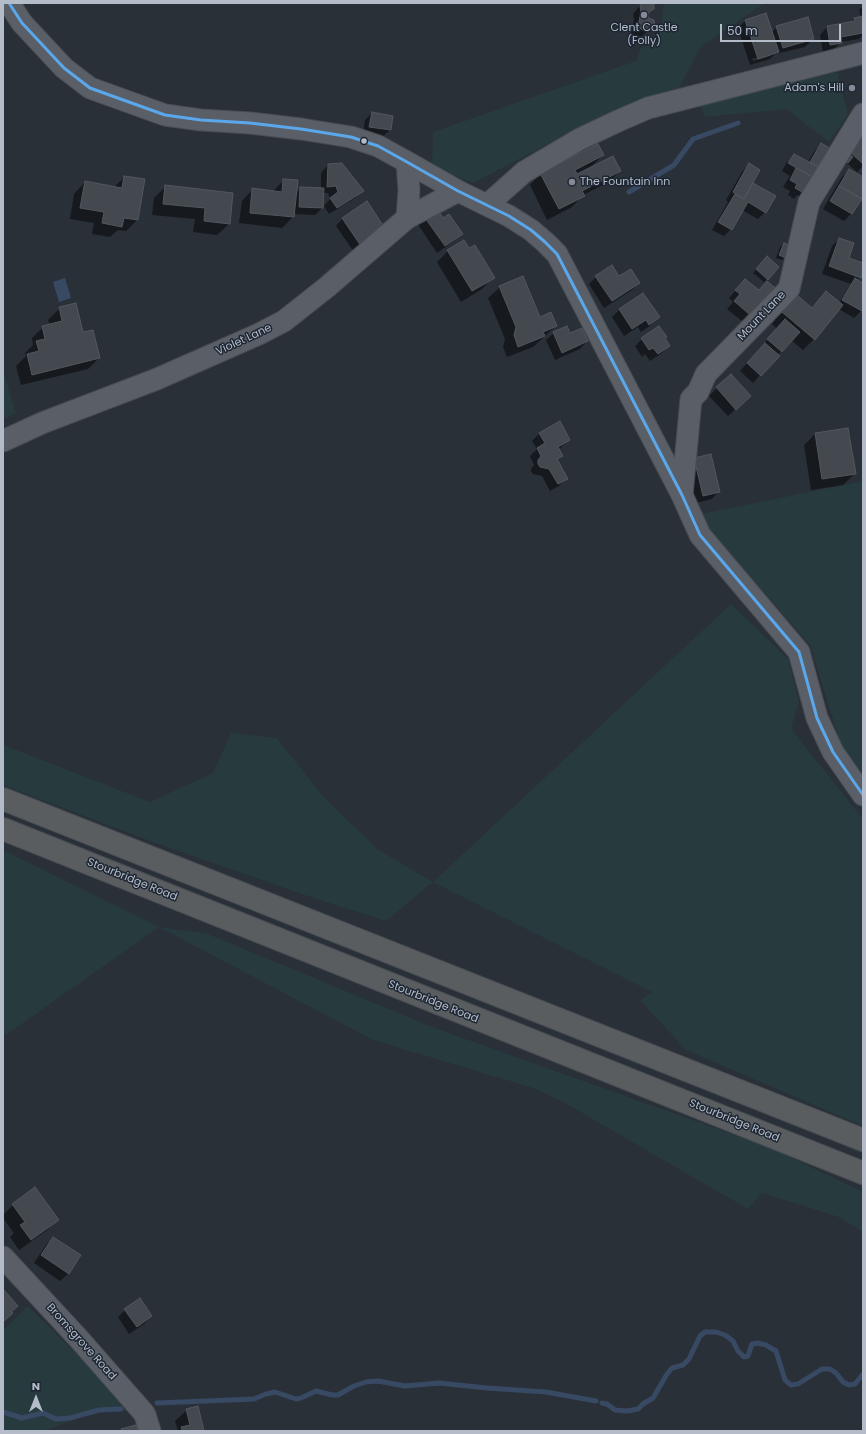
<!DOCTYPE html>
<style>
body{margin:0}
#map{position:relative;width:866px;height:1434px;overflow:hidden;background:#2a3038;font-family:Poppins,sans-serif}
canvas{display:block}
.frame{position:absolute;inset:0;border:4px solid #b4bcc9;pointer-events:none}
.north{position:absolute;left:16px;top:1378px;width:40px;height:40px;-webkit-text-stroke:3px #1d2633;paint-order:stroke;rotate:0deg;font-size:11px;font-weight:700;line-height:16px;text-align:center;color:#b4bcc9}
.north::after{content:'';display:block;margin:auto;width:14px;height:18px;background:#b4bcc9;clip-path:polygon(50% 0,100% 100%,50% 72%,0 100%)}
.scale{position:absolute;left:720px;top:24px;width:121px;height:18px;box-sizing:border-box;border:2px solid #b4bcc9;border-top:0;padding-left:5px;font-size:12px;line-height:14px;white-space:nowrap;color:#b4bcc9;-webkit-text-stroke:3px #1d2633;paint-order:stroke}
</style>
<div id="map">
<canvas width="866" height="1434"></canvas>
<div class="frame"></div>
<div class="north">N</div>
<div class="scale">50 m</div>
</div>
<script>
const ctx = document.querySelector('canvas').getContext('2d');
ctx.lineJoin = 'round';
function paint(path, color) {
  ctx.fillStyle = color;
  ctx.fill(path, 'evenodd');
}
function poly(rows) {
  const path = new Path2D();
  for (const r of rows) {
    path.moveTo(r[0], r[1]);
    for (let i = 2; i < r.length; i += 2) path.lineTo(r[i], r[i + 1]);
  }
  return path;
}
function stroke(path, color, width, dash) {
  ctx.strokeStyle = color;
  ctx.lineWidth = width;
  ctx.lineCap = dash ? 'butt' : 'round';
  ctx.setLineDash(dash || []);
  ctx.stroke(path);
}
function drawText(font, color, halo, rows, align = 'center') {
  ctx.font = font + ' Poppins,sans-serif';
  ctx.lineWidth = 3;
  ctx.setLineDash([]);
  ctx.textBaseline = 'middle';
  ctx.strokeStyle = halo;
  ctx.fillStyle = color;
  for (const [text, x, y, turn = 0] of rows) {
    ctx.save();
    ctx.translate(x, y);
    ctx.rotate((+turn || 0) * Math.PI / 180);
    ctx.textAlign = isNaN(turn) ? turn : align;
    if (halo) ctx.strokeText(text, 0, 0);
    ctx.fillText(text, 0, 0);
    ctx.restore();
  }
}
paint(poly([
 [664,3,765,3,701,46,679,88,600,117,473,183,432,167,433,132,636,61,641,48,659,41],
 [863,58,863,66,837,72,848,114,829,142,786,109,705,117,699,101,837,72,836,64],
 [3,371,16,413,3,419],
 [863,481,863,777,842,748,810,645,703,523,701,514],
 [731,604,788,659,799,702,791,729,863,819,863,1126,686,1050,640,1000,652,992,433,882,386,921,305,895,153,842,3,785,3,745,150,802,213,773,231,733,277,738,320,793,377,849,433,882],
 [3,850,159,927,208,934,432,1027,771,1148,863,1192,863,1232,839,1217,762,1193,748,1209,565,1103,533,1088,373,1040,159,927,3,1037],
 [28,1306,98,1375,129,1411,96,1412,43,1431,3,1431,3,1330]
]), '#273a3e');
paint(poly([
 [65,278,71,298,59,302,53,282]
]), '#384963');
paint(poly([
 [642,3,651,3,653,9,648,14,647,18,654,26,642,36,634,36,631,34,634,20,633,14],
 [863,6,863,35,859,39,841,42,833,50,823,52,820,35,827,27,850,23,855,19,861,18,859,10],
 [745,21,771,33,777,27,813,39,805,47,775,54,770,59,750,65,738,28],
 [770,54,770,56,753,61,752,59],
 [372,113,392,117,390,130,382,137,363,134,365,120],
 [863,136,863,166,857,172,847,163,844,166,835,159],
 [821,144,831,150,801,197,797,195,794,199,788,195,790,191,783,187,790,176,782,171,787,162,795,155,808,162,814,152],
 [603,155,589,169,620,171,609,182,583,195,572,207,547,220,530,185,541,173],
 [749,164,751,183,774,197,765,212,758,219,742,210,731,229,724,236,712,230,728,202,726,200,742,172],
 [328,165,362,191,355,198,329,214,324,206,330,199,328,193,323,193,322,208,315,215,293,214,293,217,282,228,239,223,242,201,253,189,272,192,284,180,296,193,301,188,321,189,321,173],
 [850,170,863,178,863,194,851,214,844,221,823,209,842,177],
 [125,177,137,220,126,231,118,230,110,237,92,234,94,223,70,219,74,194,85,182,114,187],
 [166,186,232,193,229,224,217,235,193,232,195,219,152,215,154,198],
 [424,216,461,234,454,241,437,253,417,223],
 [343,218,385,229,354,252,336,226],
 [839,239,847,258,863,264,863,269,860,277,857,281,863,284,863,307,861,311,854,318,839,309,814,339,803,350,791,340,753,383,740,371,777,329,772,324,775,320,774,316,789,301,811,309,826,292,839,303,851,284,822,274,832,246],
 [784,244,785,257,782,260,776,258,780,247],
 [469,250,493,277,482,289,461,302,437,262,448,251],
 [767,258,767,279,764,282,753,273],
 [596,277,639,283,632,290,604,308,589,284],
 [500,287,539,318,556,326,533,347,507,357,503,347,505,339,488,298],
 [738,288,758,291,748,326,727,309,733,302,729,298],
 [643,294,659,317,651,325,641,332,638,327,624,336,612,317,619,310],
 [60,308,83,333,99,358,88,369,21,385,16,366,26,356,25,353,33,345,32,338,43,327,50,325,48,320],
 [554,333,587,341,580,349,555,360,546,340],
 [664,338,669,346,662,353,650,361,645,354,642,357,635,346,642,339],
 [730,375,742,403,728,416,709,396],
 [848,429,855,473,843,485,811,490,804,445,815,434],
 [540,433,569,440,558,450,561,456,556,460,566,478,559,486,550,491,542,476,533,474,531,471,531,469,534,465,530,456,537,449,532,441],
 [711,455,719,491,712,499,696,503,687,466],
 [13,1205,58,1220,46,1231,19,1250,10,1237,14,1233,3,1218,3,1215],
 [53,1238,80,1256,68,1274,60,1281,34,1263,46,1245],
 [125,1310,151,1316,144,1324,129,1334,118,1317],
 [187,1410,203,1431,178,1431,175,1421]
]), '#0007');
stroke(poly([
 [629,192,674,165,693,139,738,123],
 [157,1403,254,1399,266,1394,275,1392,296,1399,301,1398,316,1391,332,1395,338,1395,354,1386,366,1382,378,1381,405,1386,439,1383,487,1388,546,1392,596,1401],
 [602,1403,607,1404,615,1410,627,1411,638,1409,643,1404,653,1398,667,1374,672,1368,683,1365,689,1359,700,1336,705,1332,716,1332,725,1335,733,1341,738,1351,744,1357,748,1356,752,1344,758,1343,766,1345,776,1351,785,1380,791,1385,798,1384,822,1369,830,1369,836,1373,843,1382,849,1385,855,1384,863,1374],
 [3,1412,22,1418,43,1413,56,1419,70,1418,99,1410,121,1409]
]), '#384963', 5);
const building = poly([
 [642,3,652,3,654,4,654,9,649,12,648,18,654,20,655,26,650,30,642,30,638,26,641,12,640,6,642,3],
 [766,13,779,52,758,59,745,20,766,13],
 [863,16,863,33,841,37,842,43,830,45,827,26,855,21,854,18,863,16],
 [808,17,814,39,783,48,776,26,808,17],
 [372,112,393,116,391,130,369,127,372,112],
 [863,134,863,164,848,150,863,134],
 [821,143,833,150,822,169,810,162,821,143],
 [598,144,604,155,575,170,577,174,613,156,621,171,582,191,585,196,559,209,540,173,598,144],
 [843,149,853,157,848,163,838,155,843,149],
 [794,154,822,169,816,179,788,163,794,154],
 [342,163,364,191,337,208,330,198,338,192,336,186,327,187,328,164,342,163],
 [749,163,760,170,744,199,733,192,749,163],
 [796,168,816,179,809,190,804,188,802,192,795,188,797,184,790,180,796,168],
 [849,169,863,177,863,196,862,199,839,186,849,169],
 [124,176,145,179,138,220,124,218,122,227,102,223,104,212,80,208,85,181,122,188,124,176],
 [283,179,298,180,294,217,250,213,252,188,282,192,283,179],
 [753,183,776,196,766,213,748,202,732,230,718,222,735,194,744,199,753,183],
 [165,185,233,193,230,224,204,221,205,208,163,204,165,185],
 [839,186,862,199,852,214,830,201,839,186],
 [300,187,324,188,323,208,299,207,300,187],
 [367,201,386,230,361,246,342,218,367,201],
 [436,207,443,218,449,214,463,234,445,246,423,215,436,207],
 [839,238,854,243,849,258,863,263,863,272,861,278,829,266,839,238],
 [464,240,469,248,475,245,495,278,472,291,447,250,464,240],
 [784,243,791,246,786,258,779,255,784,243],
 [767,256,779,267,768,280,756,269,767,256],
 [612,265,619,276,631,269,640,283,612,301,595,276,612,265],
 [523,276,540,317,551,312,557,326,543,332,545,336,518,347,514,335,516,327,499,286,523,276],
 [855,278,863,283,863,309,862,311,842,300,855,278],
 [745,279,759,290,767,281,780,292,756,320,734,301,740,294,735,290,745,279],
 [826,291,843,305,815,340,782,312,785,308,785,303,797,295,812,308,826,291],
 [643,293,660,317,649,325,646,320,632,329,619,309,643,293],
 [76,303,83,332,93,330,100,358,32,375,27,354,39,351,36,341,45,339,42,326,62,321,59,307,76,303],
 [785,319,800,332,782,352,767,339,785,319],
 [567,326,570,333,582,328,588,341,562,353,553,332,567,326],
 [659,326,667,337,665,338,670,346,658,354,653,348,649,350,641,338,659,326],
 [765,343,780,356,761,376,747,363,765,343],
 [731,374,751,396,736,410,716,387,731,374],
 [560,421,570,440,558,447,563,456,557,459,568,479,558,484,549,469,540,467,538,464,538,460,541,456,537,448,545,443,539,433,560,421],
 [848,428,856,474,822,479,815,433,848,428],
 [711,454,720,492,703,496,694,458,711,454],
 [35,1187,59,1220,31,1240,20,1225,25,1222,12,1204,35,1187],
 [53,1237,81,1255,69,1274,41,1255,53,1237],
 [3,1289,18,1306,11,1312,13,1313,3,1322,3,1289],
 [140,1298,152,1316,137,1327,124,1309,140,1298],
 [198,1406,204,1431,182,1431,181,1427,190,1425,186,1409,198,1406],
 [136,1425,138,1431,122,1431,121,1429,136,1425]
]);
paint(building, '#444950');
stroke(building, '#52575f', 1);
const minor = poly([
 [9,3,22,23,64,68,90,88,165,115,201,120,250,123,301,129,351,137,378,146,407,162,458,191,509,216,531,230,545,242,557,254,682,495,700,535,799,652,817,718,833,752,863,795],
 [407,162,409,190,407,218],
 [487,205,524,172,580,139,618,121,648,108,863,53],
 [3,441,42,423,157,379,259,334,284,321,327,287,407,218,458,191],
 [682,495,691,399,698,392,706,374,789,289,809,202,863,114],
 [3,1257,79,1339,143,1412,145,1415,150,1431]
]);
const highway = poly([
 [3,799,863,1140],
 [3,829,863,1173]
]);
stroke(minor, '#484c53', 23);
stroke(highway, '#474c53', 24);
stroke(minor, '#5a5e66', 21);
stroke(highway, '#5a5d60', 22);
stroke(poly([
 [9,3,22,23,64,68,90,88,165,115,201,120,250,123,301,129,351,137,378,146,407,162,458,191,509,216,531,230,545,242,557,254,682,495,700,535,799,652,817,718,833,752,863,795]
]), '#5aa8eb', 3);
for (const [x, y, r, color] of [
 [644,15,4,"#848b96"],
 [852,88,4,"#848b96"],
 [364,141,3.5,"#b4bcc9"],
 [572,182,4,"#848b96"]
]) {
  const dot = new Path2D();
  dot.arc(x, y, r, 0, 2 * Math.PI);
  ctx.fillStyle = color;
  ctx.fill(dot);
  stroke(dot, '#1d2633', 1.5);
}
drawText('11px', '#b4bcc9', '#1d2633', [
 ["Clent Castle",644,28],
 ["(Folly)",644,41],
 ["Adam's Hill",844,88,"right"],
 ["The Fountain Inn",580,182,"left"]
]);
drawText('11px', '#b4bcc9', '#1d2633', [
 ["Mount Lane",762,316,-46],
 ["Violet Lane",244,340,-25],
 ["Stourbridge Road",132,880,22],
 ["Stourbridge Road",433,1002,22],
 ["Stourbridge Road",734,1121,22],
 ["Bromsgrove Road",81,1342,48]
]);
</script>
